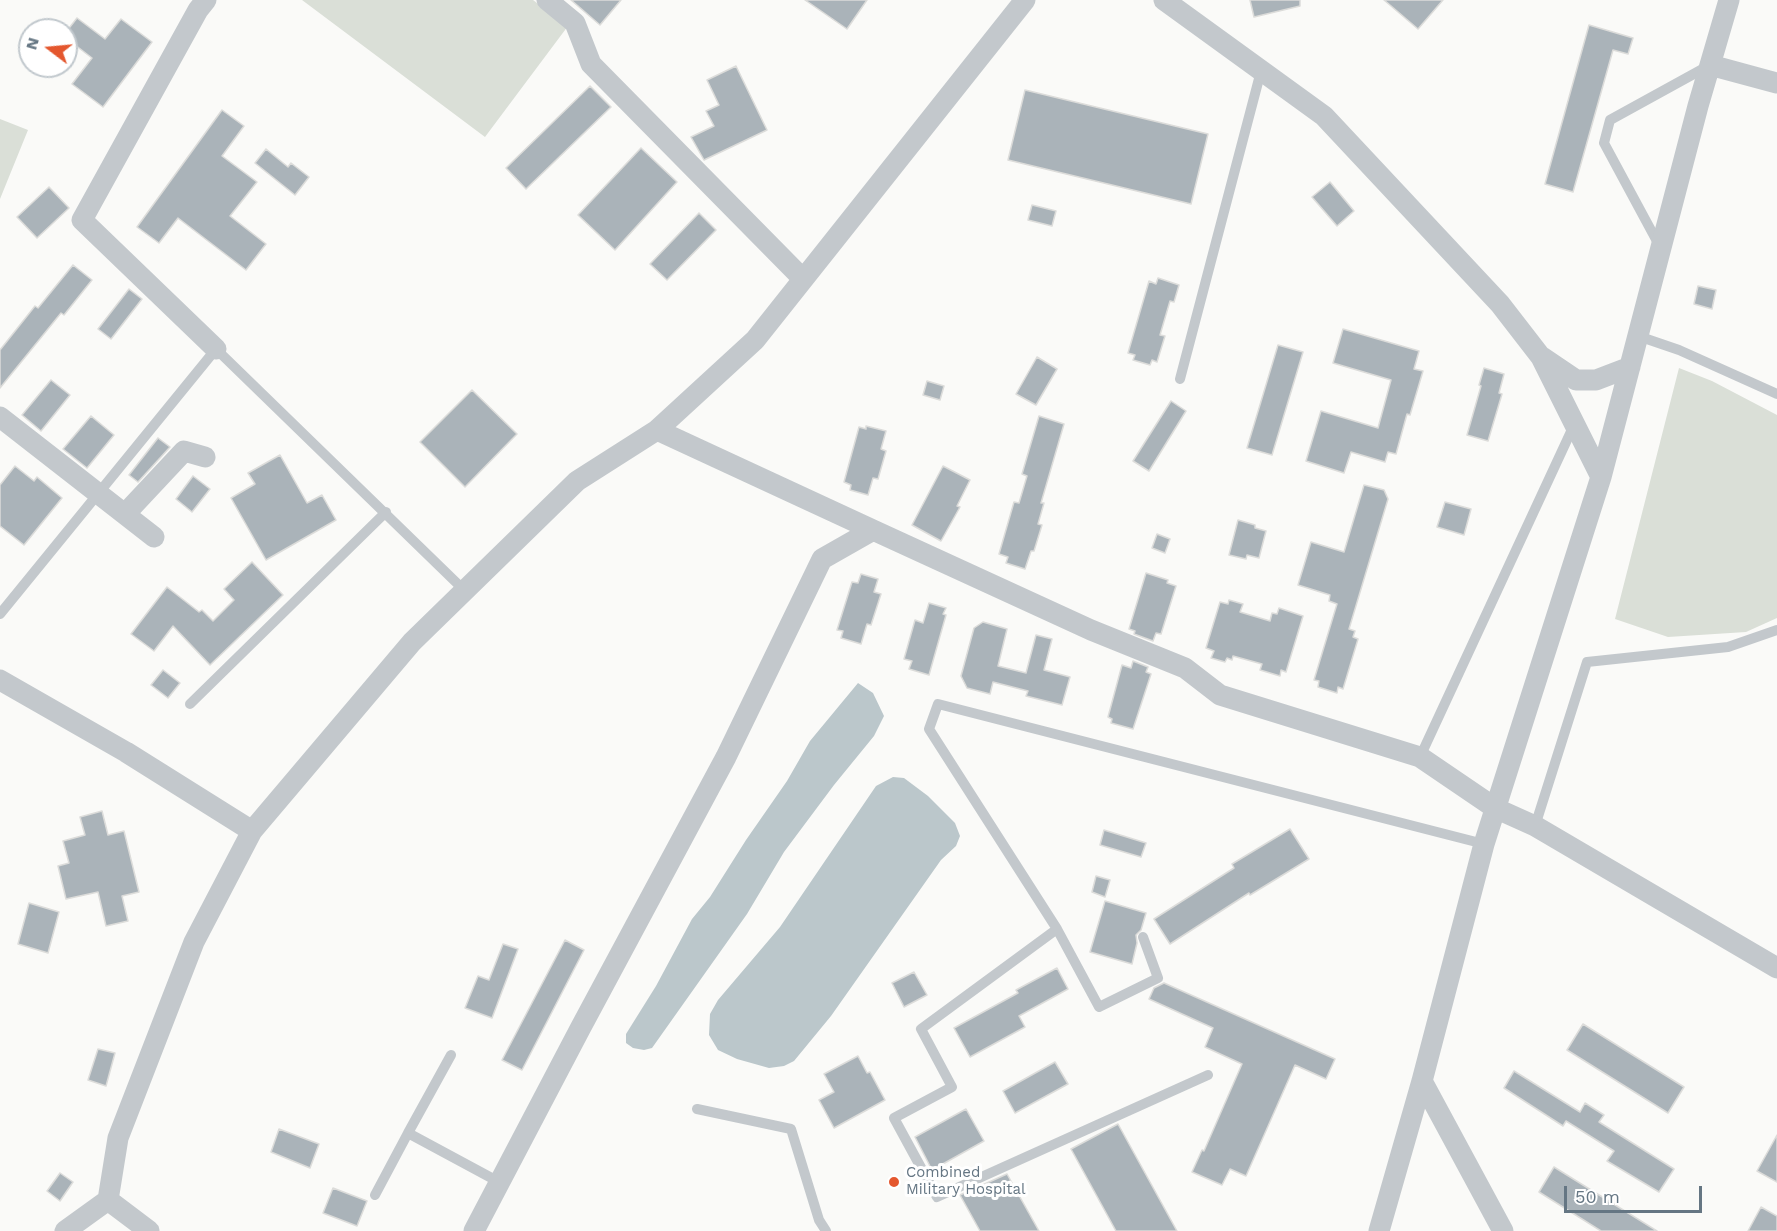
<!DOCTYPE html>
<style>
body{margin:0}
#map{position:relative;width:1777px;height:1231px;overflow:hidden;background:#fafaf8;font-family:"Work Sans",sans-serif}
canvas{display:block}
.north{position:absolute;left:18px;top:18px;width:60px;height:60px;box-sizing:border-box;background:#fff;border:2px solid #c1c8cd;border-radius:50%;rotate:286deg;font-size:16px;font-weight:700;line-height:24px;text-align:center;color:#657683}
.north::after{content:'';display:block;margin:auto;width:21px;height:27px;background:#e4572e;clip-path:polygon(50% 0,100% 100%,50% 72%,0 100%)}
.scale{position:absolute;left:1564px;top:1186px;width:138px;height:27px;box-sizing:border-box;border:3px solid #657683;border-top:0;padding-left:8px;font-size:18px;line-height:21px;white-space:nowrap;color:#657683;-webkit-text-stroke:4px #fff;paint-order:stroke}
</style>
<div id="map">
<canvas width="1777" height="1231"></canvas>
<div class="north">N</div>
<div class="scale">50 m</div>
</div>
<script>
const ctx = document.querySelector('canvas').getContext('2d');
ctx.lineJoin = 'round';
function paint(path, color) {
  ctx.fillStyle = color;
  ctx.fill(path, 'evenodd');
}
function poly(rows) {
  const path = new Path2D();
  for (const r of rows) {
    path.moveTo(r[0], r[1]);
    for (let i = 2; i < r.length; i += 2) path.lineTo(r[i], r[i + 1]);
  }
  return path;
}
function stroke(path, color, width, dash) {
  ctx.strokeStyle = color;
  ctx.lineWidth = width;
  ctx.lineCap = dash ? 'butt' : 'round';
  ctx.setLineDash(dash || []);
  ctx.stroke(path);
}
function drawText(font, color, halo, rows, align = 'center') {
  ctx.font = font + ' "Work Sans",sans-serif';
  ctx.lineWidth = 6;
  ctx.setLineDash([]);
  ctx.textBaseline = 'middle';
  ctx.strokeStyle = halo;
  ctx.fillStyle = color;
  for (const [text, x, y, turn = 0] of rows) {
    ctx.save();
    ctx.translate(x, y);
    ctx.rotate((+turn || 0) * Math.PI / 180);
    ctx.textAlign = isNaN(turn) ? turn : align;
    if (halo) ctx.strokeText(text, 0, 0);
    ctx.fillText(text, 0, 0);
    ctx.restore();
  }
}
paint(poly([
 [302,0,533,0,568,26,485,137],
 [0,119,28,130,0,199],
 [1679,368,1712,381,1777,415,1777,618,1746,632,1668,637,1615,619]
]), '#dadfd7');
paint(poly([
 [858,683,873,693,884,716,874,736,834,785,784,852,747,914,652,1048,644,1050,633,1048,626,1043,626,1034,656,986,692,919,710,897,746,840,787,781,810,741],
 [893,777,904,778,928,796,955,823,960,836,956,846,941,860,831,1016,794,1061,784,1066,769,1068,737,1059,718,1050,709,1035,710,1014,718,1000,780,927,876,786]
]), '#bbc7cb');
const building = poly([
 [571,0,621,0,600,25,571,0],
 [805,0,867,0,847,29,805,0],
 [1250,0,1300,0,1300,6,1254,17,1250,0],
 [1384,0,1443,0,1418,29,1384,0],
 [77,18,105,39,121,19,152,42,103,107,72,84,92,58,66,38,66,32,77,18],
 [1589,25,1633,38,1628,54,1613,50,1573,192,1545,184,1589,25],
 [736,66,767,130,704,160,691,137,714,126,706,111,719,105,707,80,736,66],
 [590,86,611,107,526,189,506,168,590,86],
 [1025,90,1208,134,1191,204,1008,160,1025,90],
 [222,110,244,126,222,156,257,182,230,216,266,244,246,270,178,218,159,243,137,227,222,110],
 [641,148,677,182,615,250,578,215,641,148],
 [266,149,288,167,291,163,309,177,295,195,255,163,266,149],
 [1330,182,1354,211,1337,226,1312,197,1330,182],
 [49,187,69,208,37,238,17,217,49,187],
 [1032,205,1056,211,1052,226,1028,220,1032,205],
 [699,213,716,230,667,280,650,264,699,213],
 [73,265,92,280,64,315,61,313,0,388,0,350,35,306,38,308,73,265],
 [1158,278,1179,285,1174,302,1170,301,1160,335,1165,336,1157,362,1152,360,1150,365,1133,360,1135,355,1128,353,1149,281,1156,284,1158,278],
 [1698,286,1716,290,1712,309,1694,304,1698,286],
 [129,289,142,299,111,339,98,329,129,289],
 [1343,329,1419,351,1414,369,1423,371,1410,415,1407,414,1396,454,1388,452,1385,462,1351,452,1344,473,1306,461,1321,411,1378,428,1391,380,1333,363,1343,329],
 [1278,345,1303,352,1272,455,1247,448,1278,345],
 [1037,357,1057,369,1036,405,1016,394,1037,357],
 [1484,368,1504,374,1499,393,1502,394,1488,441,1467,435,1481,386,1479,385,1484,368],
 [51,380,70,395,41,431,22,415,51,380],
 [927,381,944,386,940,400,923,395,927,381],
 [472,390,517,434,465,487,420,442,472,390],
 [1171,401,1186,411,1149,471,1133,461,1171,401],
 [91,416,114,435,87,468,63,449,91,416],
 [1039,416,1064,424,1041,503,1044,503,1038,524,1042,525,1034,551,1031,551,1025,569,1006,563,1008,557,999,554,1014,502,1019,503,1027,476,1022,474,1039,416],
 [866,426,886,431,881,449,886,451,878,479,873,478,868,495,850,490,851,485,844,482,859,427,866,429,866,426],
 [158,438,170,447,138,482,129,475,158,438],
 [280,455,307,503,322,495,336,520,266,560,231,498,255,484,248,473,280,455],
 [15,466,34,481,37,477,62,498,24,545,0,526,0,485,15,466],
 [943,466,970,480,957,506,960,507,941,541,912,525,943,466],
 [193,476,210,489,192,512,176,499,193,476],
 [1364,485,1384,490,1388,499,1349,629,1355,631,1353,637,1358,639,1343,689,1338,687,1337,693,1318,687,1319,681,1314,680,1337,604,1329,601,1330,595,1298,585,1311,542,1344,552,1364,485],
 [1445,502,1471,509,1464,535,1437,527,1445,502],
 [1238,520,1255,525,1255,528,1266,531,1259,558,1247,555,1246,559,1229,555,1238,520],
 [1157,534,1170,539,1165,553,1152,548,1157,534],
 [252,562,283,595,210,665,173,626,154,651,131,634,167,587,199,612,202,610,213,621,234,600,224,589,252,562],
 [1146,573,1168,580,1167,583,1176,586,1161,634,1156,633,1153,641,1134,634,1135,631,1129,629,1146,573],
 [861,574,878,579,874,592,881,594,871,625,867,624,861,644,841,638,843,631,837,630,852,582,858,583,861,574],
 [1229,600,1243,604,1240,612,1270,621,1272,613,1277,614,1279,608,1303,616,1286,672,1281,670,1280,676,1260,670,1262,664,1233,656,1232,660,1227,658,1225,662,1211,658,1214,651,1206,648,1220,602,1228,604,1229,600],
 [929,603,946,608,943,614,946,615,929,675,909,669,912,661,904,659,915,620,923,623,929,603],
 [983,622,1007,629,998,666,1026,673,1036,635,1052,639,1044,670,1070,677,1062,705,1026,696,1028,691,993,682,990,694,967,688,961,676,974,628,983,622],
 [1133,661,1148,667,1146,672,1151,674,1133,729,1111,723,1112,719,1108,717,1122,665,1131,668,1133,661],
 [163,670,180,683,168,698,151,685,163,670],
 [102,811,108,835,124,831,139,892,122,896,128,921,106,926,98,892,66,899,58,866,69,863,63,841,85,835,80,817,102,811],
 [1290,829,1309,859,1250,895,1249,893,1170,944,1154,919,1234,868,1232,864,1290,829],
 [1104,830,1146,843,1141,857,1100,845,1104,830],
 [1096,876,1110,880,1105,897,1092,892,1096,876],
 [1105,901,1146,913,1141,930,1136,935,1137,943,1132,964,1090,952,1105,901],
 [29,903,59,912,48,953,18,944,29,903],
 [565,940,584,950,522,1070,502,1060,565,940],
 [503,944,518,949,492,1018,465,1008,478,976,489,980,503,944],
 [1057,968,1068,989,1019,1016,1025,1027,970,1057,954,1028,1018,993,1016,990,1057,968],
 [914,972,927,995,904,1007,892,983,914,972],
 [1164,983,1335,1059,1326,1079,1295,1065,1246,1176,1230,1169,1222,1185,1192,1172,1202,1150,1204,1151,1242,1064,1205,1047,1213,1028,1149,999,1154,988,1164,983],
 [1583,1024,1684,1087,1668,1113,1567,1050,1583,1024],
 [98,1049,115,1053,106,1086,88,1080,98,1049],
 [858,1056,867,1073,870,1072,885,1100,834,1128,819,1100,834,1092,824,1074,858,1056],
 [1055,1062,1068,1084,1015,1113,1003,1091,1055,1062],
 [1514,1071,1580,1112,1585,1103,1604,1115,1599,1122,1674,1169,1659,1192,1607,1161,1614,1151,1566,1121,1563,1126,1504,1088,1514,1071],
 [966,1109,984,1141,932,1170,915,1137,966,1109],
 [1118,1124,1177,1231,1116,1231,1071,1149,1118,1124],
 [279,1129,319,1144,310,1168,271,1152,279,1129],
 [1777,1135,1777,1182,1757,1171,1777,1135],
 [1554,1167,1657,1231,1601,1231,1539,1192,1554,1167],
 [60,1173,73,1182,60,1201,47,1191,60,1173],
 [1007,1174,1039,1231,980,1231,960,1195,1007,1174],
 [333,1188,367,1201,357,1226,323,1213,333,1188],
 [1761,1207,1777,1216,1777,1231,1748,1231,1761,1207]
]);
paint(building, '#aab3b9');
stroke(building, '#dcdcda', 1.5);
stroke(poly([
 [1659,245,1604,143,1610,120,1710,65],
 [1638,336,1679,350,1777,394],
 [1180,379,1261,71],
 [0,614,216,349,465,591],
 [190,704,386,512],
 [1420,757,1574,425],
 [1535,826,1587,662,1728,647,1777,630],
 [1057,929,1099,1007,1158,978,1143,937],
 [1208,1075,937,1197,894,1118,952,1087,921,1029,1057,929,929,729,938,704,1484,844],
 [697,1109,791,1129,819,1220,826,1231],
 [408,1133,451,1055],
 [375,1195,408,1133,499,1182]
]), '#c3c8cc', 10);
stroke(poly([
 [206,0,198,10,82,220,216,349],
 [547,0,575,23,591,64,803,279],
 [1164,0,1324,116,1500,304,1541,357,1601,477],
 [1710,65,1777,83],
 [1542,357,1576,380,1596,380,1630,367],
 [0,417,154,537],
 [125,514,184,451,205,457],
 [873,530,1091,630,1185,668,1220,695,1420,757,1495,808,1535,826,1777,968],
 [0,680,126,752,252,831],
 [1422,1081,1503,1231],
 [65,1231,108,1200],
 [149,1231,108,1200,118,1138,194,942,252,831,412,642,577,481,657,430,755,340,1025,0],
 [474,1231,581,1027,726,757,822,559,873,530,657,430],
 [1379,1231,1422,1081,1484,844,1601,477,1698,106,1729,0]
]), '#c3c8cc', 21);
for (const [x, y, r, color] of [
 [894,1182,6,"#e4572e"]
]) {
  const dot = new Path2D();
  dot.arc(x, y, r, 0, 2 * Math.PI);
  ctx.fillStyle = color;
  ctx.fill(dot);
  stroke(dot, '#fff', 2);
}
drawText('15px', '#657683', '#fff', [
 ["Combined",906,1173],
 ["Military Hospital",906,1190]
], 'left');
</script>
